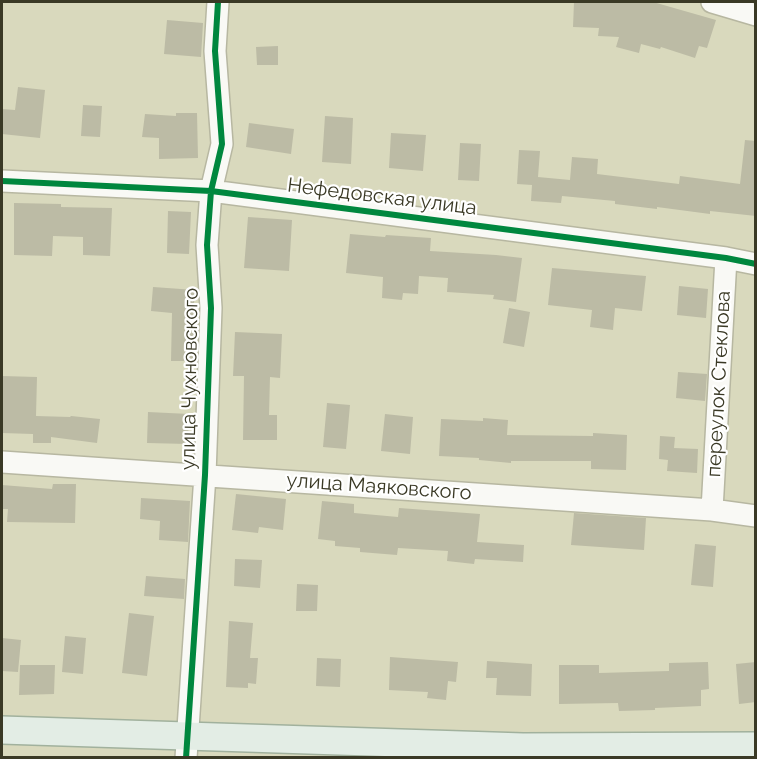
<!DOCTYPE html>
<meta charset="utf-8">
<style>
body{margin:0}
#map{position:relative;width:757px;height:759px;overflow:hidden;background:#d9d9bd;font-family:Raleway,sans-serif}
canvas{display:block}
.frame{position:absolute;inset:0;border:3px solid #3a3925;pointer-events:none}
</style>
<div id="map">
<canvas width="757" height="759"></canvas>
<div class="frame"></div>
</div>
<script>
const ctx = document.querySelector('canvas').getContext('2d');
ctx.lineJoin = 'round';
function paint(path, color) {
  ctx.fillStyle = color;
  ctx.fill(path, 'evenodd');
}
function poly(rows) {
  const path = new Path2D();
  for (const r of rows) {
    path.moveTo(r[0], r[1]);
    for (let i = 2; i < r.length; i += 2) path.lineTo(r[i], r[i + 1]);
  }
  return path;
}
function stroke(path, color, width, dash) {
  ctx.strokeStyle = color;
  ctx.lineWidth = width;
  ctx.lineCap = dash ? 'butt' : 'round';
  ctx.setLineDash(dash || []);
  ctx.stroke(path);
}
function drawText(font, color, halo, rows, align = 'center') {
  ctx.font = font + ' Raleway,sans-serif';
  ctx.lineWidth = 4.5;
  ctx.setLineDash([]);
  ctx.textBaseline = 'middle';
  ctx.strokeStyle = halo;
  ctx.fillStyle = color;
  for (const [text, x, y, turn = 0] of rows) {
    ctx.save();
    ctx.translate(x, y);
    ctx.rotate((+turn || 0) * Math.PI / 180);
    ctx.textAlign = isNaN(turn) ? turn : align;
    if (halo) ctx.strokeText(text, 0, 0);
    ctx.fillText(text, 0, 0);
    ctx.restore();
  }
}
paint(poly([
 [574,2,653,2,716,20,707,48,699,46,695,58,661,47,660,49,641,44,639,53,616,47,619,37,598,36,599,28,573,27],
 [167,20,203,23,201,57,164,54],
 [278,46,278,65,257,65,256,47],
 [18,87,45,90,40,138,2,134,2,109,15,110],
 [83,105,102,106,100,137,81,136],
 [176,113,197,113,198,158,159,159,159,138,142,137,145,114,176,116],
 [325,116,353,118,351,164,322,162],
 [249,123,294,129,291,154,246,147],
 [391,133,426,135,423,171,389,168],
 [745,140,756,141,756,216,710,211,710,214,657,207,657,209,615,204,615,201,562,196,561,203,531,201,532,185,517,184,519,150,540,151,538,177,570,180,572,157,598,159,597,174,679,184,680,176,740,184],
 [460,143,481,144,479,181,458,180],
 [14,203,61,204,61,207,112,208,110,256,83,255,83,237,53,236,52,256,14,255],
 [168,211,191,212,189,254,167,253],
 [248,217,292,220,289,271,244,268],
 [350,234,385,237,386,235,431,238,430,251,496,255,522,258,516,302,493,299,494,295,447,292,448,278,419,276,418,294,403,293,402,300,382,298,383,277,346,273],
 [552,268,646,276,642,311,615,308,613,330,590,327,592,310,548,305],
 [679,286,708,289,706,318,677,315],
 [153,287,195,290,192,331,196,331,196,361,171,361,172,313,151,311],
 [509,308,530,312,524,347,503,343],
 [235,332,282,334,280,378,270,377,269,415,277,415,277,440,243,440,244,376,233,376],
 [678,372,707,374,705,401,676,398],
 [2,376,37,377,36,416,70,417,71,416,100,419,97,443,51,437,51,443,33,443,33,434,2,433],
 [327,403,350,405,346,449,323,447],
 [148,412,189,414,188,444,147,443],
 [385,414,413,417,410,454,381,451],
 [483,418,508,420,507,435,593,436,593,433,627,435,626,470,591,469,591,461,511,461,511,463,479,460,479,458,439,456,441,419,483,421],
 [660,436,675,437,674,448,698,449,697,473,667,471,668,460,659,459],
 [53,484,76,484,75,523,7,522,8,509,2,509,2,485,52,489],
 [236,494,286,499,283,530,259,527,258,533,232,530],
 [141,498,190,501,188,542,159,540,160,521,140,519],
 [322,501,354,504,354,513,398,517,399,508,480,514,477,542,524,545,523,562,475,559,474,564,447,561,448,551,398,548,397,555,360,552,360,548,335,546,335,541,318,539],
 [574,513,646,518,644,550,571,545],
 [695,544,716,546,713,587,691,585],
 [235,559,262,560,260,588,234,586],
 [146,576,185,579,184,599,144,596],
 [297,584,318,585,317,611,296,611],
 [129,613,154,616,147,676,122,673],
 [229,621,253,623,250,658,258,658,256,684,248,683,248,688,226,687],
 [65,636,86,638,83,674,62,672],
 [2,638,21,640,18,672,2,671],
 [390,657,458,662,456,682,448,681,446,700,427,698,428,692,389,690],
 [317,658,341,659,340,687,316,686],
 [487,661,532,664,531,696,496,695,497,678,486,678],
 [708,662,709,689,701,690,701,706,655,708,655,710,619,711,618,703,559,704,559,665,599,665,599,673,669,671,669,663],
 [756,662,756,702,739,704,736,664],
 [20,665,55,665,54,694,19,695]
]), '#bcbba5');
const minor = poly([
 [712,2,756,15],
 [2,181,211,191,726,258,756,264],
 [2,462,712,510,756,516],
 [712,510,726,258],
 [186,758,205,475,211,308,207,245,211,191,222,144,215,51,218,2]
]);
const major = poly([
 [2,730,523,747,756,746]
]);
stroke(minor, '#b7b7a1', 24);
stroke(major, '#a1b19d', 30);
stroke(minor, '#f9f9f5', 21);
stroke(major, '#e3ede5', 27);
stroke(poly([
 [2,181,211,191,726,258,756,264],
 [186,758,205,475,211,308,207,245,211,191,222,144,215,51,218,2]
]), '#00873e', 6);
drawText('20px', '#3a3925', '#fff', [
 ["Нефедовская улица",382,197,7],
 ["улица Чухновского",190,379,-89],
 ["переулок Стеклова",719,384,-87],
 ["улица Маяковского",379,487,4]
]);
</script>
